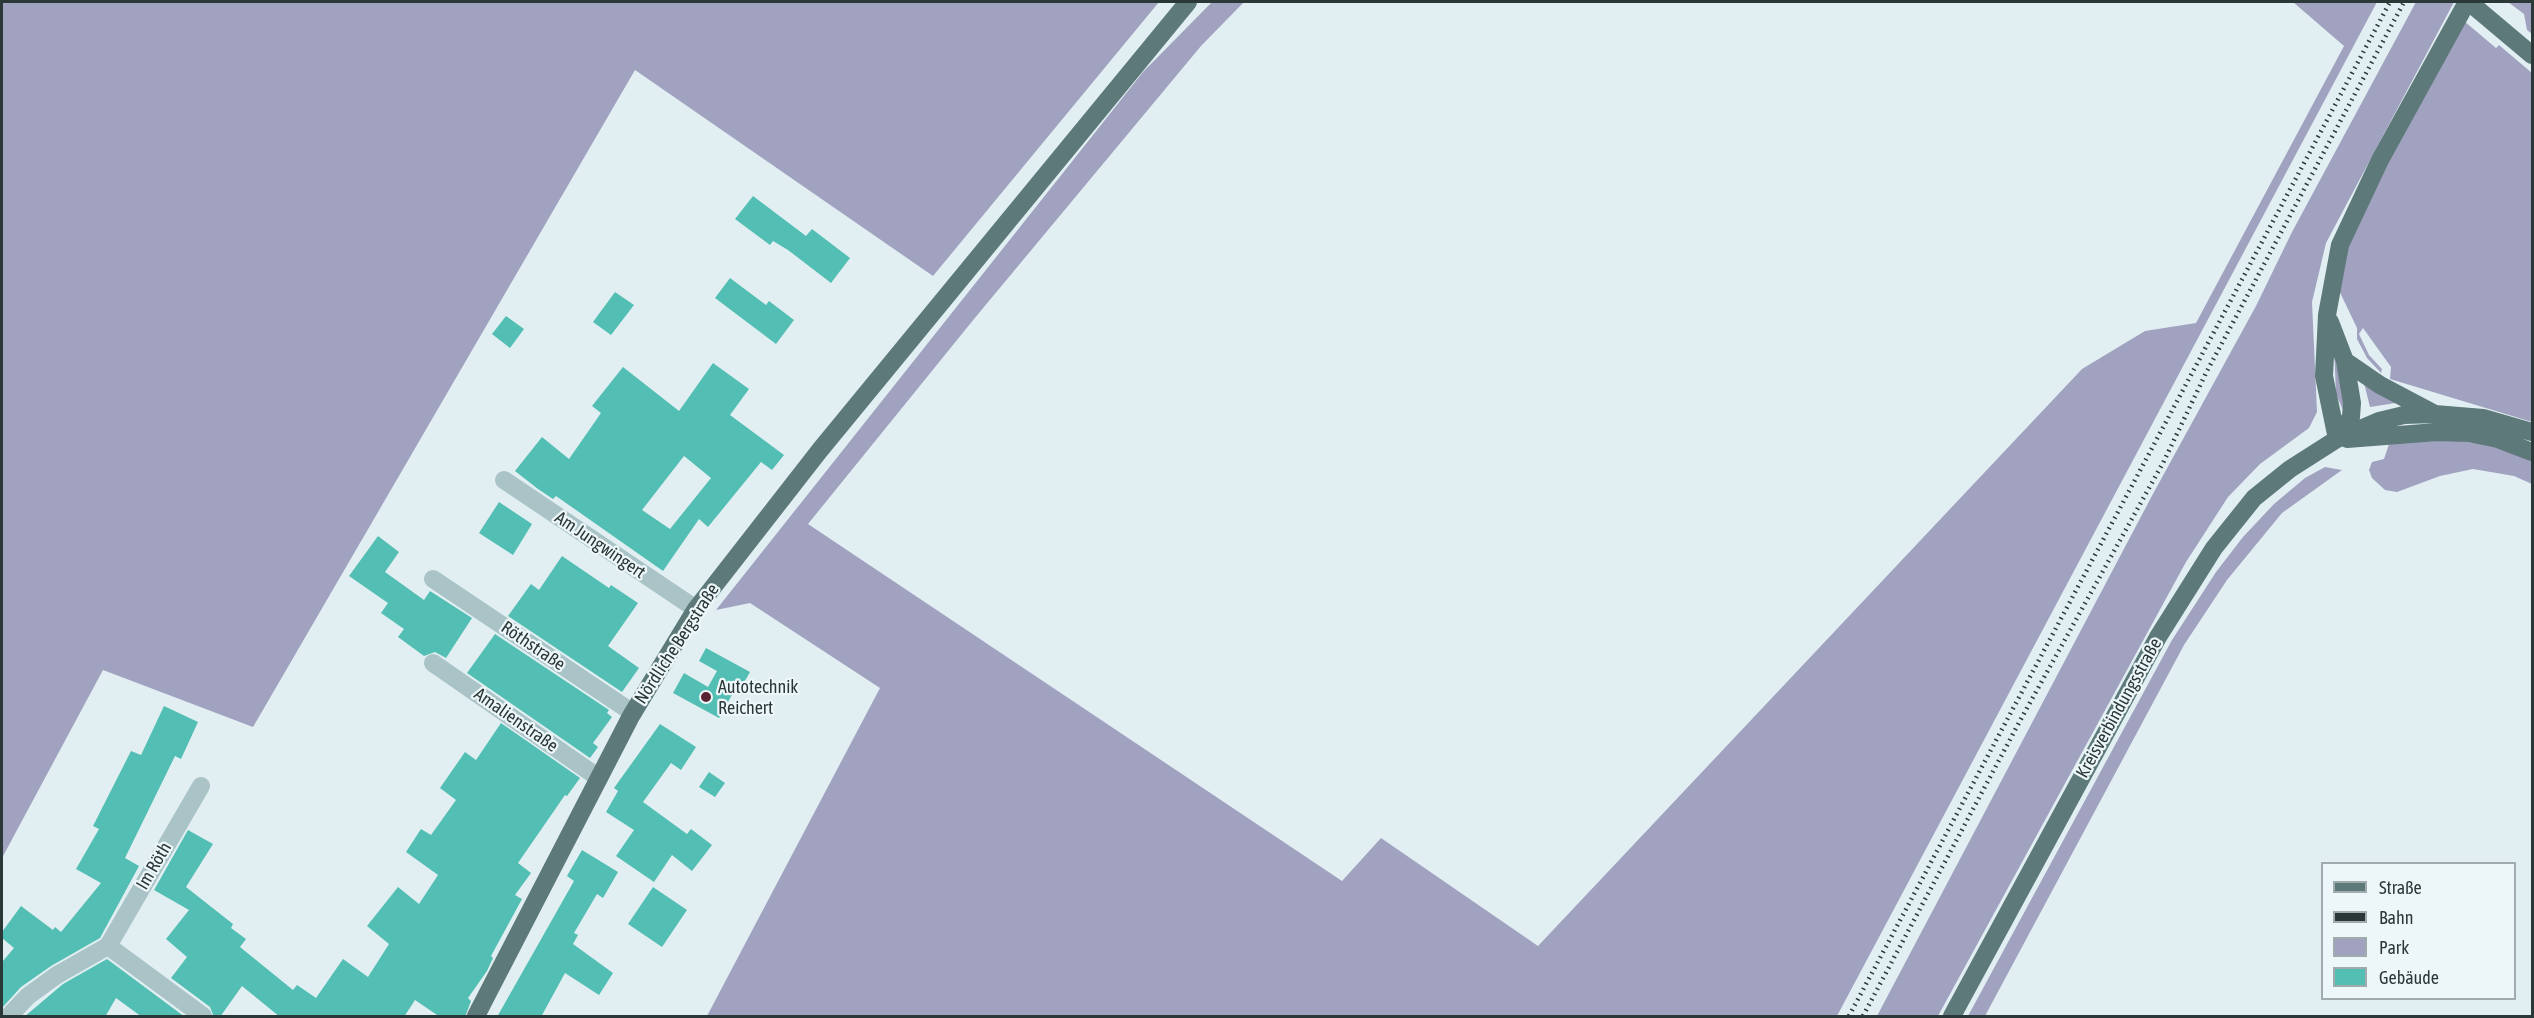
<!DOCTYPE html>
<meta charset="utf-8">
<style>
body{margin:0}
#map{position:relative;width:2534px;height:1018px;overflow:hidden;background:#e1eff2;font-family:"Asap Condensed",sans-serif}
canvas{display:block}
.frame{position:absolute;inset:0;border:3px solid #2b3838;pointer-events:none}
.legend{position:absolute;left:2321px;top:862px;width:195px;height:138px;box-sizing:border-box;background:#edf7f9;border:2px solid #9fabac;margin:0;padding:8px 10px;list-style:none;font-size:18px;color:#2b3838}
.legend li{display:flex;align-items:center;gap:12px;height:30px}
.legend b{width:30px;border:2px solid #9fabac}
</style>
<div id="map">
<canvas width="2534" height="1018"></canvas>
<div class="frame"></div>
<ul class="legend">
<li><b style="height:8px;background:#5d7979"></b>Straße</li>
<li><b style="height:8px;background:#2b3838"></b>Bahn</li>
<li><b style="height:16px;background:#a1a2c0"></b>Park</li>
<li><b style="height:16px;background:#53beb3"></b>Gebäude</li>
</ul>
</div>
<script>
const ctx = document.querySelector('canvas').getContext('2d');
ctx.lineJoin = 'round';
function paint(path, color) {
  ctx.fillStyle = color;
  ctx.fill(path, 'evenodd');
}
function poly(rows) {
  const path = new Path2D();
  for (const r of rows) {
    path.moveTo(r[0], r[1]);
    for (let i = 2; i < r.length; i += 2) path.lineTo(r[i], r[i + 1]);
  }
  return path;
}
function stroke(path, color, width, dash) {
  ctx.strokeStyle = color;
  ctx.lineWidth = width;
  ctx.lineCap = dash ? 'butt' : 'round';
  ctx.setLineDash(dash || []);
  ctx.stroke(path);
}
function drawText(font, color, halo, rows, align = 'center') {
  ctx.font = font + ' "Asap Condensed",sans-serif';
  ctx.lineWidth = 4.5;
  ctx.setLineDash([]);
  ctx.textBaseline = 'middle';
  ctx.strokeStyle = halo;
  ctx.fillStyle = color;
  for (const [text, x, y, turn = 0] of rows) {
    ctx.save();
    ctx.translate(x, y);
    ctx.rotate((+turn || 0) * Math.PI / 180);
    ctx.textAlign = isNaN(turn) ? turn : align;
    if (halo) ctx.strokeText(text, 0, 0);
    ctx.fillText(text, 0, 0);
    ctx.restore();
  }
}
paint(poly([
 [2,2,1159,2,933,276,635,70,253,727,103,670,2,858],
 [1212,2,1244,2,1201,46,974,319,808,524,1342,881,1381,838,1538,946,2082,369,2145,331,2196,323,2344,46,2293,2,2377,2,1837,1016,707,1016,880,688,750,603,716,610,1143,72],
 [2416,2,2454,2,2326,243,2312,302,2317,412,2309,428,2260,464,2228,497,2186,562,1938,1016,1877,1016,2154,492,2256,306,2292,232],
 [2508,2,2532,2,2532,34,2527,30,2524,14],
 [2464,21,2496,48,2499,45,2532,73,2532,422,2390,379,2391,367,2363,328,2359,334,2369,355,2382,369,2381,373,2367,358,2357,339,2357,328,2335,282,2338,256],
 [2334,345,2344,400,2343,410,2336,394],
 [2364,383,2396,403,2370,407],
 [2441,439,2499,445,2532,458,2532,484,2514,476,2473,469,2440,476,2397,492,2385,490,2372,478,2369,470,2372,462,2384,459,2389,444],
 [2325,467,2342,470,2282,513,2227,580,2184,645,1985,1016,1968,1016,2172,640,2216,572,2243,537,2274,504,2305,478]
]), '#a1a2c0');
paint(poly([
 [753,196,806,236,812,229,850,258,831,283,788,250,773,241,770,245,735,219],
 [730,278,766,305,769,301,794,320,776,344,715,298],
 [615,292,634,305,611,335,593,322],
 [506,316,524,329,510,348,492,334],
 [713,363,749,389,730,415,784,455,772,470,761,462,708,527,699,519,663,571,556,496,553,499,538,489,515,471,542,437,569,459,601,413,592,406,623,367,679,411],
 [684,456,711,478,670,529,642,510],
 [499,502,532,524,513,555,479,533],
 [378,536,399,552,385,572,424,600,430,591,472,618,446,658,435,652,424,656,398,637,404,629,381,613,388,603,349,576],
 [562,556,609,588,611,585,638,603,608,646,639,668,622,692,508,616,531,584,539,590],
 [495,634,609,710,607,713,612,717,593,743,598,747,590,758,467,673],
 [706,648,750,672,742,686,738,684,719,718,673,693,684,673,708,687,717,671,699,661],
 [164,706,198,722,181,759,175,756,125,858,139,866,100,938,51,966,21,987,2,1008,2,962,14,948,2,938,2,932,21,906,53,930,55,927,61,932,101,883,76,869,99,829,93,826,131,751,141,755],
 [501,723,580,778,567,796,565,795,518,863,531,873,515,895,522,899,491,956,493,958,487,971,468,998,471,1001,465,1017,440,1017,415,1000,404,1017,280,1017,242,986,220,1017,214,1017,210,1007,171,978,187,957,166,939,189,910,154,890,188,830,213,844,186,887,233,924,231,928,246,939,240,947,293,990,297,985,316,998,343,959,368,977,389,944,367,926,398,887,419,904,438,875,406,852,421,829,431,835,456,800,440,788,465,752,476,760],
 [660,724,696,747,681,770,671,763,643,802,687,834,691,829,712,845,692,871,672,855,654,882,616,856,634,830,606,812,618,791,614,788],
 [709,772,725,783,715,797,699,787],
 [582,850,618,872,603,898,597,894,574,933,578,935,573,944,613,973,599,995,565,973,541,1017,497,1017,574,881,567,876],
 [653,887,687,910,662,947,628,924],
 [107,959,185,1017,142,1017,116,998,105,1017,24,1017,63,984]
]), '#53beb3');
stroke(poly([
 [504,480,696,609],
 [433,579,633,713],
 [433,663,599,778],
 [108,946,201,786],
 [108,946,203,1016],
 [9,1016,28,996,57,975,108,946]
]), '#aac3c7', 18);
stroke(poly([
 [2469,2,2532,55],
 [2330,322,2345,361,2352,403,2351,417,2337,439],
 [2345,361,2380,385,2433,413],
 [2337,439,2324,376,2327,315,2340,245,2380,160,2467,2],
 [2347,439,2437,432,2469,433,2498,439,2532,452],
 [476,1016,631,716,696,609,820,450,1188,2],
 [1952,1016,2158,637,2214,548,2254,498,2290,469,2337,439,2379,421,2404,415,2435,414,2483,418,2532,432]
]), '#5d7979', 18);
stroke(poly([
 [1849,1016,2390,2],
 [1863,1016,2022,717,2164,461,2206,373,2404,2]
]), '#2b3838', 4.5, [1.5, 4.5]);
for (const [x, y, r, color] of [
 [706,697,6,"#582332"]
]) {
  const dot = new Path2D();
  dot.arc(x, y, r, 0, 2 * Math.PI);
  ctx.fillStyle = color;
  ctx.fill(dot);
  stroke(dot, '#edf7f9', 2);
}
drawText('18px', '#2b3838', '#edf7f9', [
 ["Am Jungwingert",600,545,34],
 ["Nördliche Bergstraße",677,644,-57],
 ["Röthstraße",533,646,34],
 ["Kreisverbindungsstraße",2119,708,-61],
 ["Amalienstraße",516,720,35],
 ["Im Röth",154,866,-60]
]);
drawText('18px', '#2b3838', '#edf7f9', [
 ["Autotechnik",718,687],
 ["Reichert",718,708]
], 'left');
</script>
